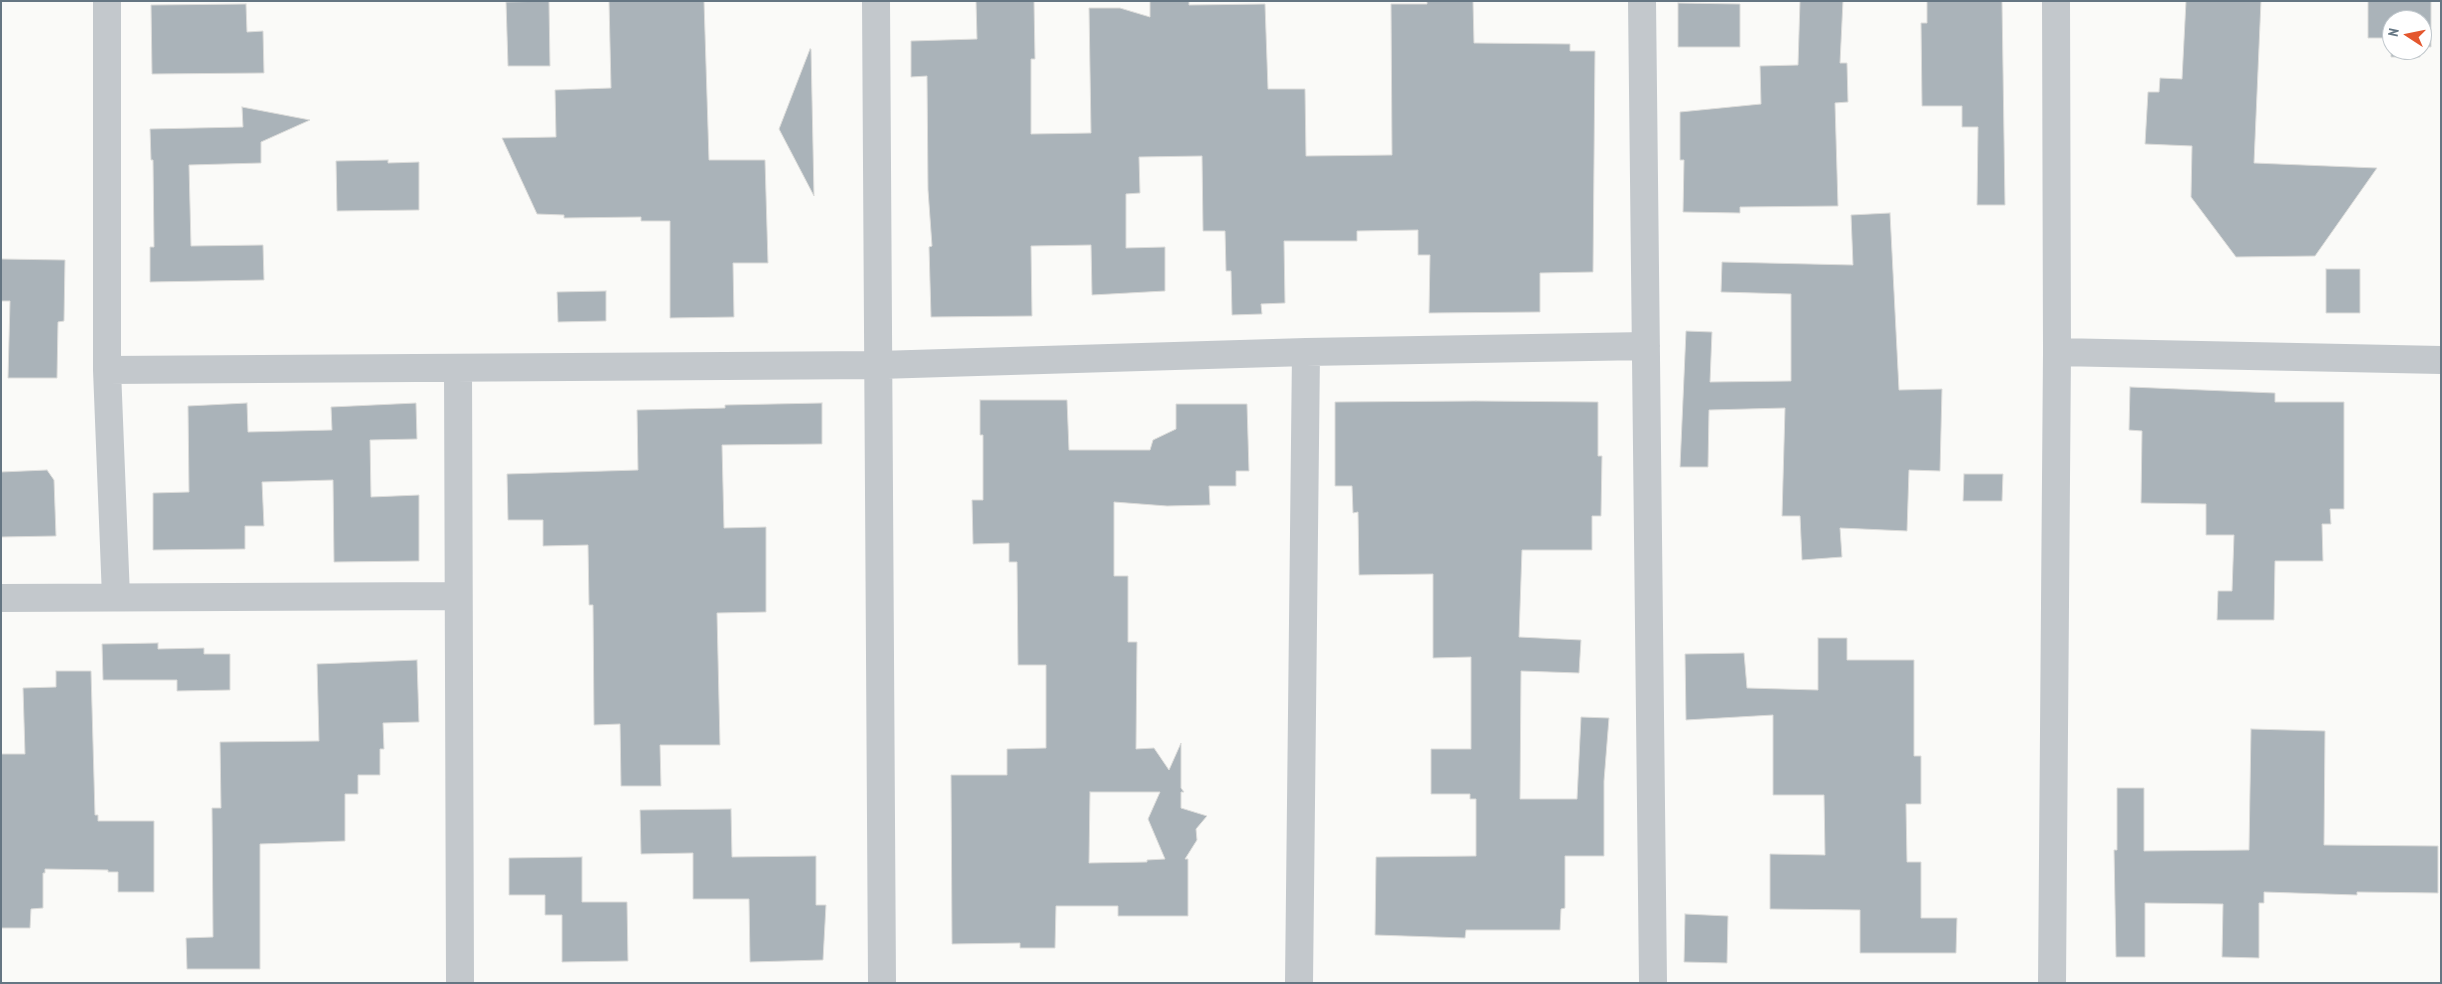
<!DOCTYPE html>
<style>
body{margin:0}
#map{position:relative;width:2442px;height:984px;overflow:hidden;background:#fafaf8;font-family:"PT Sans Narrow",sans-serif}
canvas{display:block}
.frame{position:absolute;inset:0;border:2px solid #657683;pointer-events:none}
.north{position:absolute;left:2382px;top:10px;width:50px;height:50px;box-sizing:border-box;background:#fff;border:1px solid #c1c8cd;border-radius:50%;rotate:281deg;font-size:14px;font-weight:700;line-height:20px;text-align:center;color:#657683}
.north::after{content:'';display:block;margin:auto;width:18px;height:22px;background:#e4572e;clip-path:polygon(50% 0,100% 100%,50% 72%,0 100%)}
</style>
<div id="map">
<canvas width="2442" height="984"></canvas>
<div class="frame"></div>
<div class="north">N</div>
</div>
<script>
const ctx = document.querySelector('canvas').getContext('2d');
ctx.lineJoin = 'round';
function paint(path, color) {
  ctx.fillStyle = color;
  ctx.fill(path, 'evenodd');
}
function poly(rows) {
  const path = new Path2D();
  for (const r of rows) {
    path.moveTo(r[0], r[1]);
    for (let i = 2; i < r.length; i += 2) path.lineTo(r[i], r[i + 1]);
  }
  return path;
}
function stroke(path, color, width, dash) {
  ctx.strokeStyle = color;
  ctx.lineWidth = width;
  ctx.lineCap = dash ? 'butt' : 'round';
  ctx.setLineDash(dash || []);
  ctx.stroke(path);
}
const building = poly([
 [549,1,550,66,508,66,506,2,549,1],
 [609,1,704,1,709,160,765,160,768,263,733,263,734,317,670,318,670,221,641,221,641,217,564,218,564,215,537,214,502,138,556,137,555,90,611,88,609,1],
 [976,1,1034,1,1035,59,1031,59,1031,134,1091,133,1089,8,1120,8,1150,17,1150,1,1189,1,1189,5,1265,4,1268,89,1305,89,1306,156,1392,155,1391,4,1427,4,1427,1,1473,1,1474,43,1570,44,1570,51,1595,51,1593,272,1540,273,1540,312,1429,313,1430,255,1418,255,1418,230,1357,231,1357,241,1284,241,1285,303,1261,304,1262,314,1232,315,1231,271,1226,271,1225,231,1203,231,1202,156,1139,157,1140,193,1126,194,1126,248,1165,247,1165,291,1092,295,1091,245,1031,246,1032,316,931,317,929,247,932,246,928,190,927,76,911,77,911,41,977,39,976,1],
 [1800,1,1843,1,1840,63,1847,63,1848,102,1835,103,1838,206,1740,207,1740,213,1683,212,1684,160,1680,160,1680,112,1761,104,1760,66,1798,65,1800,1],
 [1927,1,2002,1,2005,205,1977,205,1978,127,1962,127,1962,106,1922,106,1921,23,1927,23,1927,1],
 [2186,1,2261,1,2254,163,2377,168,2315,256,2236,257,2191,197,2192,146,2145,144,2148,92,2159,92,2160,78,2182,79,2186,1],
 [2368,1,2431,1,2431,47,2422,46,2422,20,2392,20,2392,50,2420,50,2420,57,2391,57,2391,38,2368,38,2368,1],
 [1678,3,1740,4,1740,47,1678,47,1678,3],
 [246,4,247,32,263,31,264,73,152,74,151,5,246,4],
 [810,49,811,49,814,196,779,129,810,49],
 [242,107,310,120,261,142,261,163,189,165,191,246,263,245,264,280,150,282,150,247,154,247,153,160,151,160,150,129,243,127,242,107],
 [388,160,388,163,419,162,419,210,337,211,336,161,388,160],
 [1890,213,1899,390,1942,389,1940,471,1909,470,1907,531,1840,528,1842,557,1802,560,1800,516,1782,516,1785,408,1709,410,1708,467,1680,467,1686,331,1712,332,1710,382,1791,381,1791,294,1721,292,1722,262,1853,265,1851,215,1890,213],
 [1,259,65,260,64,321,58,322,57,378,8,378,10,301,1,301,1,259],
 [2326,269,2360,269,2360,313,2326,313,2326,269],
 [606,291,606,321,558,322,557,292,606,291],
 [2130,387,2275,393,2275,402,2344,402,2344,509,2330,509,2331,524,2322,524,2323,561,2275,561,2274,620,2217,620,2218,591,2232,591,2234,535,2206,535,2206,504,2141,503,2142,431,2129,430,2130,387],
 [980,400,1067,400,1069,450,1150,450,1153,440,1176,429,1176,404,1247,404,1249,471,1236,471,1236,486,1209,486,1210,505,1167,506,1114,502,1114,576,1128,576,1128,642,1137,642,1136,749,1154,748,1169,770,1181,743,1181,788,1184,792,1181,792,1181,808,1207,816,1196,829,1197,840,1185,859,1188,859,1188,916,1118,916,1118,906,1056,906,1055,948,1020,948,1020,943,952,944,951,775,1007,775,1007,749,1046,748,1046,665,1018,665,1017,562,1009,562,1009,543,973,544,972,500,983,500,983,435,980,435,980,400],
 [1090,792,1160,792,1148,819,1165,859,1147,860,1147,862,1089,863,1090,792],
 [1476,401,1598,402,1598,456,1602,456,1601,516,1592,516,1592,550,1522,550,1519,637,1581,640,1579,673,1521,671,1520,799,1577,799,1581,717,1609,718,1604,781,1604,856,1565,856,1565,908,1561,909,1560,930,1466,930,1465,938,1375,935,1376,857,1476,856,1476,799,1470,799,1470,794,1431,794,1431,749,1471,749,1471,657,1433,658,1433,574,1359,575,1358,512,1353,513,1352,486,1335,486,1335,402,1476,401],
 [247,403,248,432,332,430,331,407,416,403,417,439,370,440,371,497,419,495,419,561,334,562,333,480,262,482,264,526,245,526,245,549,153,550,153,493,189,492,188,406,247,403],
 [822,403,822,444,722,445,724,528,766,527,766,612,717,613,720,745,660,745,661,786,621,786,620,724,594,725,593,605,589,605,588,545,543,546,543,520,508,520,507,474,638,470,637,410,725,408,725,405,822,403],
 [47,470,54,480,56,536,1,537,1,472,47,470],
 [1964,474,2003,474,2002,501,1963,501,1964,474],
 [1818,638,1847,638,1847,660,1914,660,1914,756,1921,756,1921,804,1906,804,1907,862,1921,862,1921,918,1957,918,1956,953,1860,953,1860,910,1770,909,1770,854,1825,855,1824,795,1773,795,1773,715,1686,720,1685,654,1744,653,1747,688,1818,690,1818,638],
 [158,643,158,649,204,648,204,654,230,654,230,690,177,691,177,680,103,680,102,644,158,643],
 [417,660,419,722,383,723,384,749,380,749,380,775,358,775,358,794,345,794,345,841,260,844,260,969,187,969,186,938,213,937,212,808,221,808,220,742,319,741,317,664,417,660],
 [56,671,91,671,95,815,98,815,98,821,154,821,154,892,118,892,118,872,108,872,108,870,45,869,45,873,43,873,43,908,31,909,30,928,1,928,1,754,25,754,23,688,56,687,56,671],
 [2251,729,2325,731,2324,845,2438,846,2438,893,2357,892,2357,895,2264,892,2264,903,2259,903,2259,958,2222,957,2223,904,2145,903,2145,957,2116,957,2114,850,2117,850,2117,788,2144,788,2144,851,2249,850,2251,729],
 [731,809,732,857,816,856,816,905,826,905,823,960,750,962,749,899,693,899,693,853,641,854,640,810,731,809],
 [582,857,582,902,627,902,628,961,562,962,562,915,545,915,545,895,509,895,509,858,582,857],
 [1685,914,1728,916,1727,963,1684,962,1685,914]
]);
paint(building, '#aab3b9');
stroke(building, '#dcdcda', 1);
stroke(poly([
 [107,1,107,370,116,597],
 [876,1,882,983],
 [1642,1,1653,983],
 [2057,352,2441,360],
 [458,368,460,983],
 [107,370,879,365,1306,352,1646,346],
 [1,598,458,596],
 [1299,983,1306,352],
 [2052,983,2057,352,2056,1]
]), '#c3c8cc', 28);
</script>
